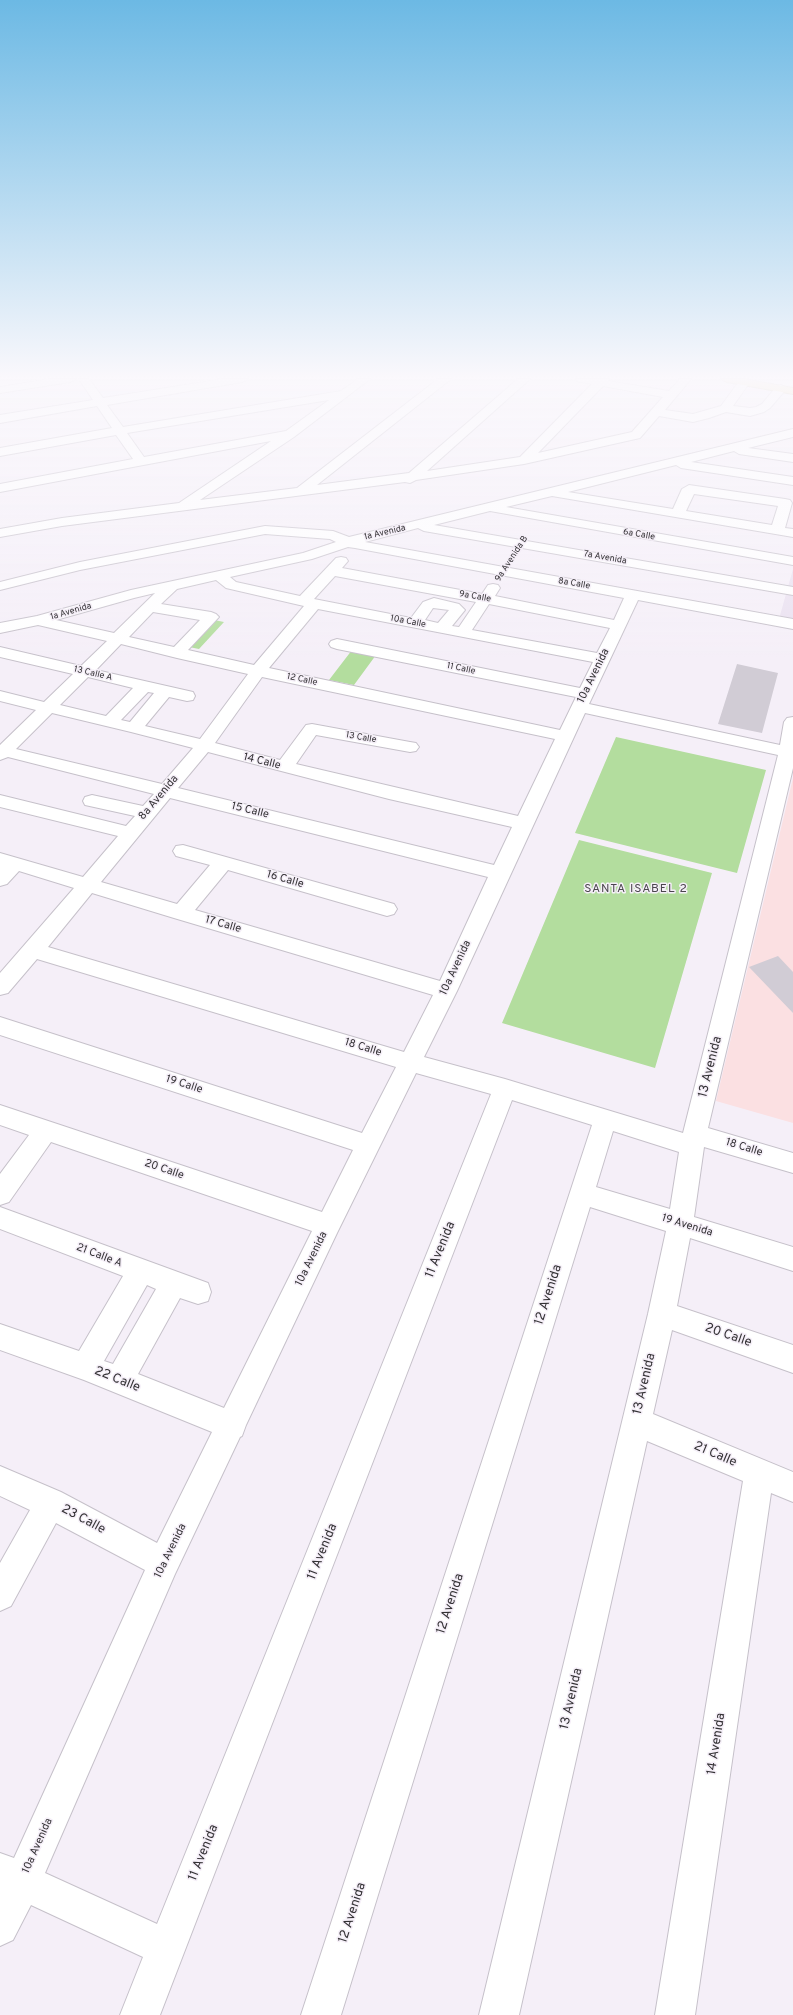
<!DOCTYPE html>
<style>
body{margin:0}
canvas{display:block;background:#f5eff8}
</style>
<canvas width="793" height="2015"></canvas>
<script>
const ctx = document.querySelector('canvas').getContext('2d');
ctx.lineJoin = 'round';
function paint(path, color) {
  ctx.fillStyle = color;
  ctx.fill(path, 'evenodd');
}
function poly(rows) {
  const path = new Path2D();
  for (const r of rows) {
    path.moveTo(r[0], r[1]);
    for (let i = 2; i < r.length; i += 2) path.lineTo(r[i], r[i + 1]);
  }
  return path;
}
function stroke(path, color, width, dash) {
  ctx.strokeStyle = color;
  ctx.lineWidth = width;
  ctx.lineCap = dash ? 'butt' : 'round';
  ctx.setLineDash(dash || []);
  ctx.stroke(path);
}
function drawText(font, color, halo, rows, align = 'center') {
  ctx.font = font + ' Overpass,sans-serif';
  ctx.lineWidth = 3;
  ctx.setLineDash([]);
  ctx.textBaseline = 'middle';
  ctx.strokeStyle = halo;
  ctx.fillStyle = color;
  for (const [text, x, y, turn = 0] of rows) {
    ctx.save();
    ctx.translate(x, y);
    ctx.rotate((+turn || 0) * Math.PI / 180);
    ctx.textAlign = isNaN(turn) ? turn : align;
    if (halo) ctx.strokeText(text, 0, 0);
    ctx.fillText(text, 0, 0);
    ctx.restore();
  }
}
paint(poly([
 [793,569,793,622,779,619]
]), '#eae1f0');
paint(poly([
 [793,778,793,1123,716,1101]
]), '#fbe0e2');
paint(poly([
 [204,618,224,622,199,649,179,645],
 [352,650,376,655,354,685,329,680],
 [616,737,766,770,737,873,575,833],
 [579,840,712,873,655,1068,502,1023]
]), '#b3dd9e');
paint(poly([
 [737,664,778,673,762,733,718,724],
 [778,956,793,972,793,1013,749,967]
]), '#d1ccd5');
const minor = poly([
 [50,379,76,379,70,382,0,393,0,387,50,379],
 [79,379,89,379,103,398,223,379,248,379,242,382,107,405,123,427,341,391,358,379,370,379,294,437,200,500,297,488,438,379,451,379,317,485,409,473,518,379,530,379,427,471,520,457,592,384,577,381,576,379,609,379,608,381,669,391,680,379,691,379,665,410,693,414,721,406,740,380,745,379,750,382,733,406,750,408,756,407,762,404,777,386,781,385,787,388,770,408,764,412,750,416,726,412,709,418,693,422,659,416,640,438,524,464,416,480,410,483,405,482,62,526,0,537,0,529,62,518,179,503,271,441,0,492,0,484,133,459,116,435,0,456,0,448,112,428,97,406,0,423,0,415,93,400,79,379],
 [603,386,663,397,632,432,538,453,603,386],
 [329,400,286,431,144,457,127,433,329,400],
 [793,429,793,437,748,448,793,454,793,462,739,454,734,451,691,462,793,477,793,485,681,468,676,465,568,492,673,509,682,489,689,485,785,499,790,500,792,503,785,528,793,529,793,537,552,496,506,507,793,557,793,565,490,511,434,525,793,587,793,595,424,531,418,528,365,542,793,619,793,629,638,600,589,704,780,745,784,722,787,718,793,717,793,768,708,1128,793,1153,793,1173,704,1147,694,1217,793,1247,793,1271,690,1238,677,1306,793,1345,793,1373,672,1330,653,1414,793,1472,793,1502,771,1493,695,2015,655,2015,743,1481,647,1441,519,2015,479,2015,648,1314,666,1231,590,1207,341,2015,301,2015,592,1125,512,1100,160,2015,120,2015,143,1957,31,1905,13,1940,0,1946,0,1853,14,1858,145,1570,56,1523,11,1606,0,1611,0,1563,30,1510,0,1496,0,1466,61,1492,157,1543,212,1432,84,1380,0,1350,0,1324,79,1351,123,1276,0,1229,0,1207,208,1283,211,1292,208,1301,198,1304,180,1298,138,1374,224,1408,312,1231,51,1142,9,1202,0,1205,0,1174,29,1135,0,1125,0,1105,322,1212,353,1150,0,1035,0,1017,362,1133,396,1067,37,959,8,993,0,995,0,973,74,888,19,871,7,884,0,886,0,853,83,877,118,836,0,807,0,795,126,826,135,816,85,805,83,801,85,797,92,795,143,806,154,794,8,757,0,760,0,745,36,710,0,701,0,691,44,702,73,674,0,657,0,647,81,666,107,641,38,625,0,633,0,623,37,616,131,590,303,553,336,542,330,539,265,534,80,570,0,590,0,582,80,562,265,526,333,531,349,537,793,429],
 [694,494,778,506,772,525,686,511,694,494],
 [348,547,355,548,624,598,614,620,495,596,500,588,498,585,493,584,488,585,482,594,342,568,348,561,346,558,341,557,336,558,300,596,236,582,230,577,312,559,348,547],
 [335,576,476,602,459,627,452,626,465,610,459,604,434,598,423,602,411,618,314,599,335,576],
 [216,580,226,588,304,606,254,665,188,650,219,617,216,614,211,612,161,604,177,589,216,580],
 [155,593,114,633,56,620,134,598,155,593],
 [489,604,610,628,597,653,472,630,489,604],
 [433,608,449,610,438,623,425,620,433,608],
 [318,609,593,662,580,688,337,639,331,641,329,644,331,647,337,649,576,697,560,730,269,668,318,609],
 [153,612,200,620,174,647,129,637,153,612],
 [121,644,177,658,248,674,200,739,145,726,169,697,187,701,193,700,195,696,193,692,96,670,121,644],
 [88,677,133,688,106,716,60,705,88,677],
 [262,677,555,739,518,816,296,764,316,735,410,752,416,751,419,747,416,743,410,742,312,724,306,725,280,760,215,743,262,677],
 [148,692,154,693,130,722,121,720,148,692],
 [52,713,131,732,193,748,162,784,16,749,52,713],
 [585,713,778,755,683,1133,505,1079,424,1057,457,991,585,713],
 [208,752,389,799,512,827,494,865,178,788,208,752],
 [170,798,488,877,440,981,195,910,228,870,387,916,394,914,397,909,394,904,183,845,176,846,173,851,176,856,210,865,177,904,101,882,170,798],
 [92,893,174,918,433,995,404,1052,48,947,92,893],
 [416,1073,491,1094,157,1924,45,1873,175,1574,240,1437,242,1436,246,1425,337,1233,416,1073],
 [613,1131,679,1152,670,1209,596,1187,613,1131],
 [147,1285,156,1289,113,1364,104,1361,147,1285]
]);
const highway = poly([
 [721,379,744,379,793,388,793,394,727,382,721,379]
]);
stroke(minor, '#c6c1ca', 2);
stroke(highway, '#ac9d6b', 2);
paint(minor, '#fff');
paint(highway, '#ecd688');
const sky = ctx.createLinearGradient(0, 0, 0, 661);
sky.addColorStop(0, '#6cb9e4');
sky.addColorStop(0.57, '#faf8fc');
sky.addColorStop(1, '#faf8fc00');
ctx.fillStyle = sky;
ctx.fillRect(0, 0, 793, 661);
drawText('9px', '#343235', '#f5eff8', [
 ["1a Avenida",385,533,-13],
 ["6a Calle",639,535,10],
 ["7a Avenida",605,558,10],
 ["9a Avenida B",512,559,-57],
 ["8a Calle",574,584,10],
 ["9a Calle",475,597,10],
 ["1a Avenida",71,612,-16],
 ["10a Calle",408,622,11],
 ["11 Calle",461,669,12],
 ["13 Calle A",93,674,13],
 ["12 Calle",302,680,12],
 ["13 Calle",361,738,10]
]);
drawText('11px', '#343235', '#f5eff8', [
 ["10a Avenida",594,676,-64],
 ["14 Calle",262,762,14],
 ["8a Avenida",159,798,-50],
 ["15 Calle",250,811,14],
 ["16 Calle",285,880,16],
 ["17 Calle",223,925,16],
 ["10a Avenida",456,968,-65],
 ["18 Calle",363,1048,17],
 ["19 Calle",184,1085,18],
 ["18 Calle",744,1148,17],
 ["20 Calle",164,1170,19],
 ["19 Avenida",687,1226,17],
 ["21 Calle A",99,1256,21],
 ["10a Avenida",312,1259,-64],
 ["10a Avenida",171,1551,-64],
 ["10a Avenida",38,1846,-66]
]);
ctx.letterSpacing = '1px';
drawText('12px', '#4a454d', '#f5eff8', [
 ["SANTA ISABEL 2",636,890]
]);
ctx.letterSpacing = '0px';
drawText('13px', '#343235', '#f5eff8', [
 ["13 Avenida",711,1067,-76],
 ["11 Avenida",441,1250,-68],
 ["12 Avenida",549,1295,-72],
 ["20 Calle",728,1336,19],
 ["22 Calle",117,1380,22],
 ["13 Avenida",645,1384,-77],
 ["21 Calle",715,1455,23],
 ["23 Calle",83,1520,28],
 ["11 Avenida",323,1552,-68],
 ["12 Avenida",451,1604,-72],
 ["13 Avenida",572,1699,-77],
 ["14 Avenida",717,1744,-81],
 ["11 Avenida",204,1853,-68],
 ["12 Avenida",353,1913,-72]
]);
</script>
